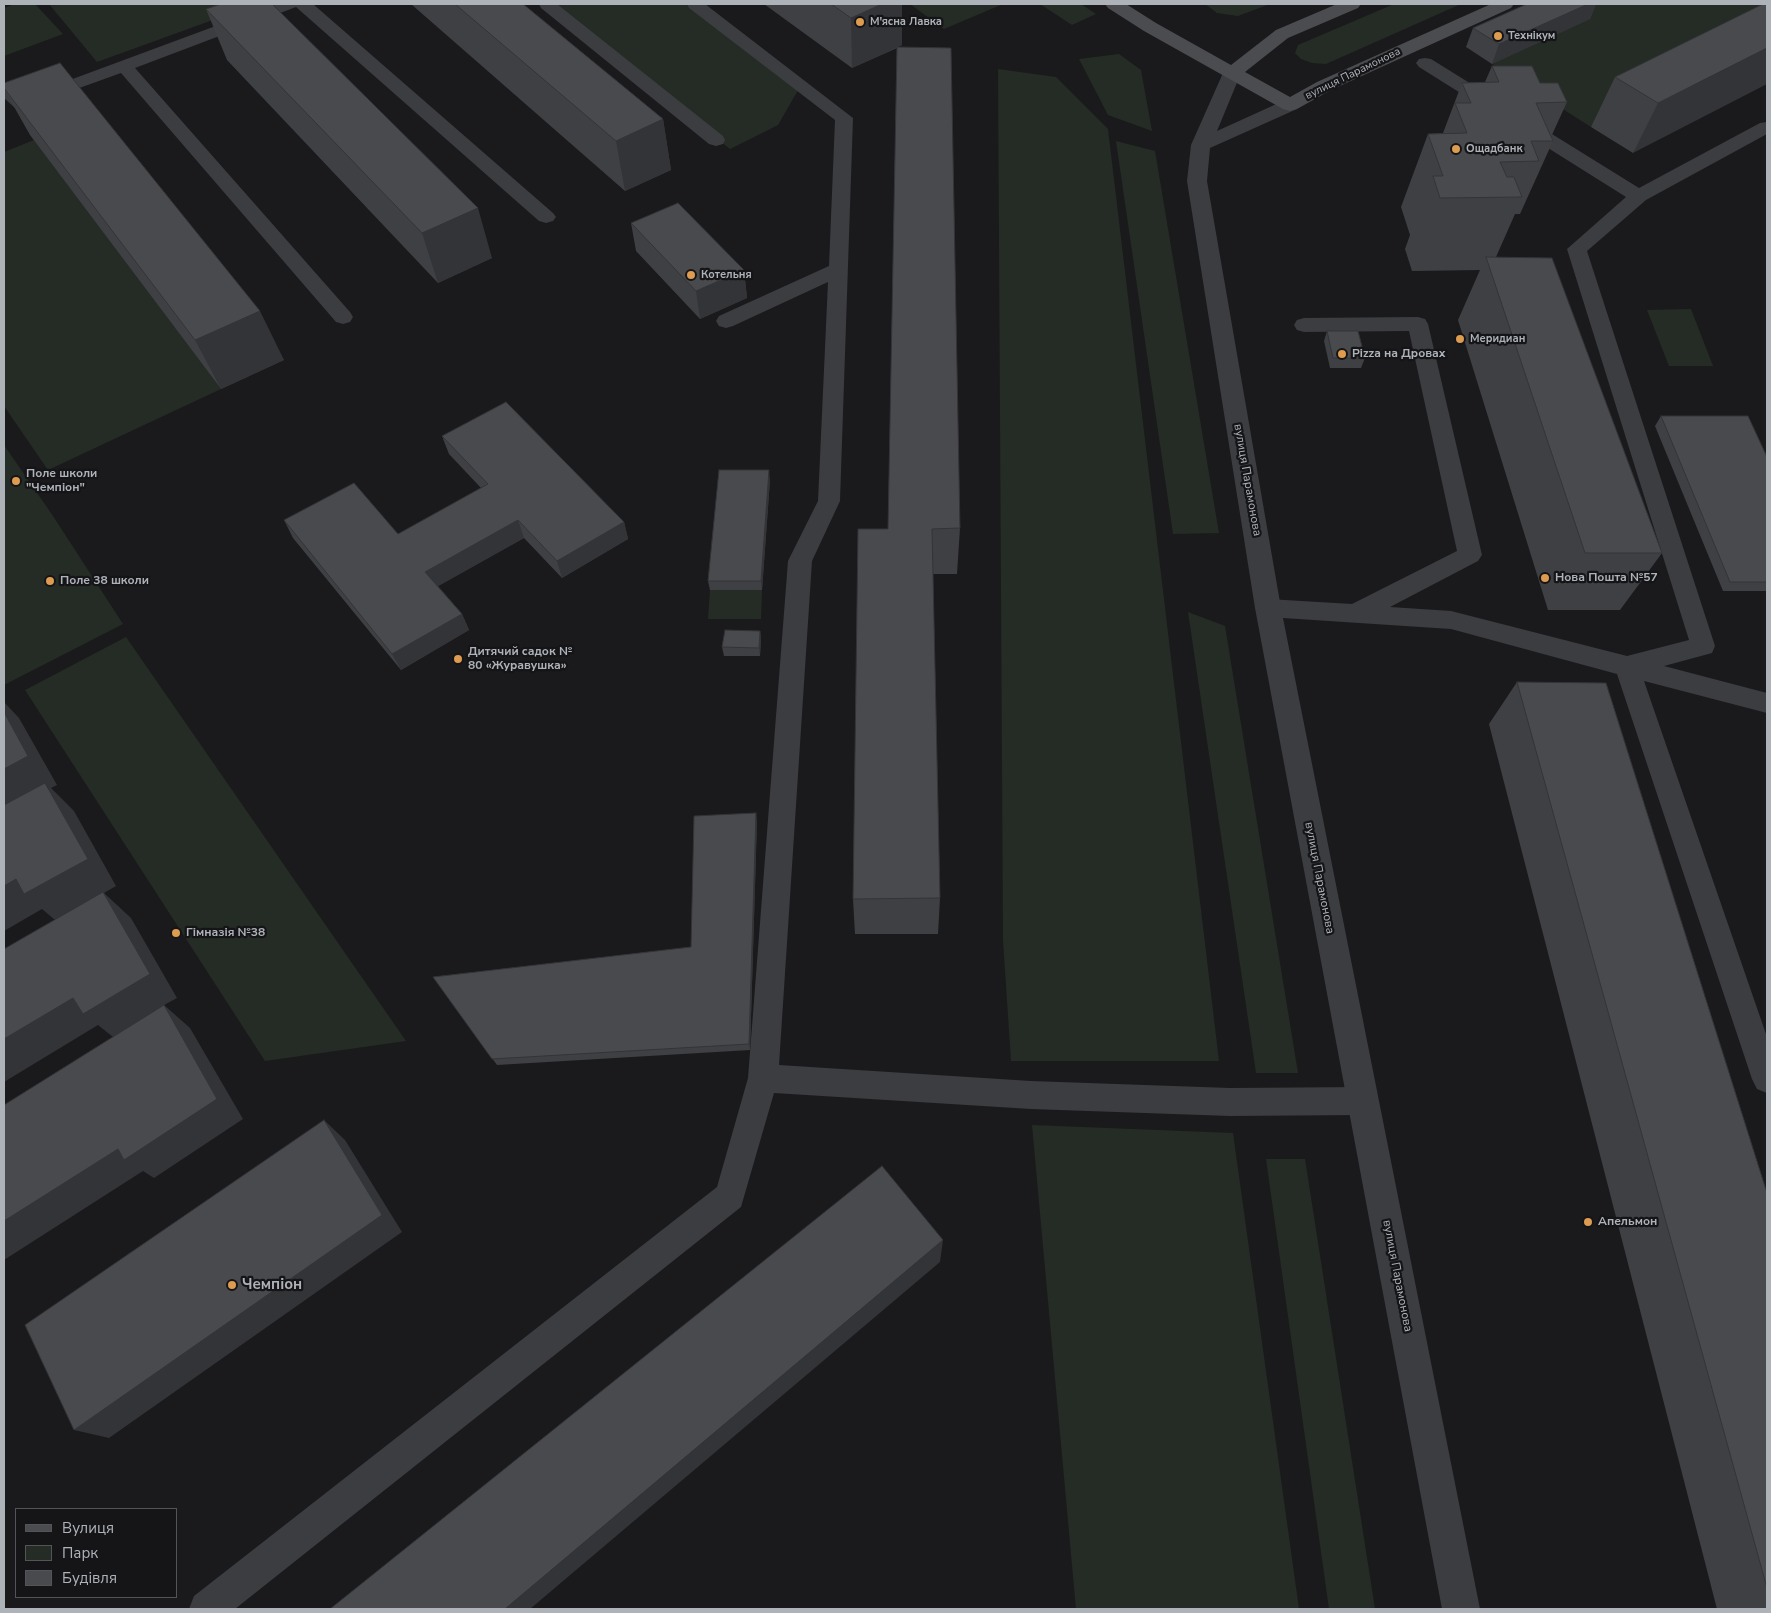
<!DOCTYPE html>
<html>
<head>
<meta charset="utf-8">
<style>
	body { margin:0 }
	#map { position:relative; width:1771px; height:1613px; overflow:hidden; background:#1a1a1c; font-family:"Nunito Sans",sans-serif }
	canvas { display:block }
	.frame { position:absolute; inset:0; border:5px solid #aeb3ba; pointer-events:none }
	.legend { position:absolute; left:15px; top:1508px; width:162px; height:90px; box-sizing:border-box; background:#151517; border:1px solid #525458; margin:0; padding:6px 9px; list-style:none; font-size:15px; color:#aeb3ba }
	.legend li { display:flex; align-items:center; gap:10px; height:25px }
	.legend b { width:25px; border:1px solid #525458 }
</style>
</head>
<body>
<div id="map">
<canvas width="1771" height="1613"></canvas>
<div class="frame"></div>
<ul class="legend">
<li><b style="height:6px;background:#4a4c50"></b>Вулиця</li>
<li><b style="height:14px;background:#242c25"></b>Парк</li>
<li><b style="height:14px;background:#494a4e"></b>Будівля</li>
</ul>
</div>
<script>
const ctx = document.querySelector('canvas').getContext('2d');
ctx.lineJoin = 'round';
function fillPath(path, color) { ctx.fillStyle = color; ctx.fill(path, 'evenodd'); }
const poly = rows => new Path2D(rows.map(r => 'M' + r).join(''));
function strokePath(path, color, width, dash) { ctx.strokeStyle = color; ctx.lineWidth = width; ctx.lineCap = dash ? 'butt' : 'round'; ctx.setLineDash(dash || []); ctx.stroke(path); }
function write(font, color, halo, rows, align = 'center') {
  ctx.font = font + ' "Nunito Sans",sans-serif'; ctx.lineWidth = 4.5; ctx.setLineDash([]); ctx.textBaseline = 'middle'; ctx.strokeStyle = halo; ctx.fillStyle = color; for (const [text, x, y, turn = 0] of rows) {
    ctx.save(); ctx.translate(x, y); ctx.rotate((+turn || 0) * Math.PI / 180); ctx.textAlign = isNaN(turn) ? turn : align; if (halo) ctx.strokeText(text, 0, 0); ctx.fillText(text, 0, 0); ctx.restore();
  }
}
fillPath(poly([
	[15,4,35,4,63,34,4,56,4,8],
	[49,4,257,4,97,62],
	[548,4,695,4,801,85,778,125,730,149],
	[910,4,1003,4,944,29],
	[1040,4,1081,4,1096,14,1072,25],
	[1205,4,1270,4,1238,16,1217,13],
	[1394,4,1461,4,1326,64,1312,63,1301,59,1295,53,1298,45],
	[1595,4,1767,4,1767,39,1591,127,1492,64,1589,19],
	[1119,54,1141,70,1152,131,1108,115,1079,59],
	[998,69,1056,77,1108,129,1219,1061,1011,1061,1003,940],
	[34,140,221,389,48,470,4,406,4,152],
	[1116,141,1155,151,1219,533,1173,534],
	[1691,309,1713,366,1669,366,1647,310],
	[4,445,53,516,123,624,4,685],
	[710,590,762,590,761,619,708,619],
	[1188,612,1225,626,1298,1073,1256,1073],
	[126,637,406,1041,265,1061,25,690],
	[1032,1125,1233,1133,1299,1609,1076,1609],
	[1266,1159,1305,1159,1375,1609,1329,1609]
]), '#242c25');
fillPath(poly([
	[275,4,313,4,553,213,556,217,553,221,546,223,539,221,296,7,135,68,350,312,353,317,350,322,343,324,336,322,121,73,21,109,15,108,4,98,4,83,10,84,24,97,275,4],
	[539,4,557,4,723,136,725,140,723,144,716,146,709,144,541,8,539,4],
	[687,4,705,4,853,118,840,501,812,561,779,1065,1031,1081,1230,1088,1363,1087,1373,1091,1378,1101,1373,1111,1363,1115,1230,1116,1031,1109,774,1093,741,1207,235,1609,189,1609,194,1596,717,1187,748,1078,788,561,818,501,828,282,733,326,726,328,719,326,716,321,719,316,829,266,835,120,689,8,687,4],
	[1425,58,1431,59,1639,188,1760,123,1767,122,1767,134,1646,200,1587,251,1715,646,1712,653,1664,666,1767,693,1767,713,1644,681,1767,1037,1767,1093,1757,1089,1752,1079,1617,674,1451,629,1268,617,1260,615,1256,608,1260,601,1268,599,1352,604,1457,551,1409,331,1304,332,1297,330,1294,325,1297,320,1304,318,1418,317,1425,319,1428,324,1482,555,1478,561,1390,607,1451,611,1627,656,1689,640,1567,249,1626,197,1419,67,1416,63,1419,59,1425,58]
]), '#3b3d40');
fillPath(poly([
	[1232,67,1239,69,1241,73,1217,131,1283,101,1290,99,1297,101,1299,105,1297,109,1210,148,1207,181,1281,608,1480,1609,1442,1609,1255,608,1187,181,1191,145,1223,73,1225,69,1232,67]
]), '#3b3d40');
fillPath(poly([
	[1105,4,1126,4,1156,23,1231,65,1276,30,1337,4,1361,4,1358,8,1288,38,1245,72,1290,97,1317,82,1491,4,1514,4,1511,8,1331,90,1297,109,1290,111,1283,109,1144,31,1108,8,1105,4]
]), '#4a4c50');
fillPath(poly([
	[411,4,523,4,663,119,671,170,625,191],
	[764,4,902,4,902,45,897,47,960,528,957,574,933,574,940,898,938,934,855,934,853,899,888,529,897,48,852,68],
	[1527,4,1596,4,1590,19,1492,64,1466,47,1473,28],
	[1763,4,1633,153,1591,127,1615,77],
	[206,9,492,258,438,283,227,60],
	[1492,66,1540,83,1567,102,1551,137,1553,141,1520,214,1515,214,1496,257,1662,553,1620,610,1548,610,1458,320,1480,270,1412,271,1405,249,1410,235,1401,207,1428,134,1443,133,1462,83,1485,82],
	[4,83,284,360,221,389,30,135,4,89],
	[631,223,744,270,747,298,700,319,636,251],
	[1327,331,1365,358,1361,368,1330,368,1324,341],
	[1661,416,1767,457,1767,591,1723,591,1655,426],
	[442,436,624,522,628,539,562,578,524,538,438,586,462,614,469,630,401,670,293,538,284,520,398,534,481,488,449,454],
	[770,480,762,590,710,590,708,581],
	[760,631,761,639,760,656,724,656,722,647],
	[1517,682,1767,1193,1767,1609,1717,1609,1489,724],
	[757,820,750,1050,497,1065,433,977,691,947]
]), '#3f4043');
fillPath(poly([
	[882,4,902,4,902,45,852,68,851,18],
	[1588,4,1596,4,1590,19,1492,64,1499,44],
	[1767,48,1767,84,1633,153,1658,103],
	[663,119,671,170,625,191,616,141],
	[478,208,492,258,438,283,422,233],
	[744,270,747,298,700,319,696,291],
	[260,311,284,360,221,389,195,340],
	[769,470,770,480,762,590,761,581],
	[518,520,524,538,433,589,425,572],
	[624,522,628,539,562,578,557,561],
	[462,614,469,630,401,670,392,654],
	[760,631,761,639,760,656,759,648],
	[4,702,19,718,57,785,51,788,74,811,116,886,104,893,131,918,177,998,164,1005,190,1028,243,1119,154,1178,143,1171,4,1260,4,1221,113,1037,98,1025,4,1082,4,1039,55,920,42,909,4,931],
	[756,813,757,820,750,1050,749,1044],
	[324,1120,345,1140,402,1232,109,1438,74,1430],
	[943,1240,940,1262,530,1609,505,1609]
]), '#333437');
const building = poly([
	[221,4,272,4,478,208,422,233,206,9,221,4],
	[455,4,523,4,663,119,616,141,455,4],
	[831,4,882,4,851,18,831,4],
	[1527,4,1588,4,1499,44,1473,28,1527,4],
	[1763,4,1767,4,1767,48,1658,103,1615,77,1763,4],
	[897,47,951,48,960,528,932,529,940,898,853,899,858,529,888,529,897,47],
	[60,63,260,311,195,340,4,88,4,83,60,63],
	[1492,66,1532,66,1540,83,1558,83,1567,102,1536,103,1553,141,1531,141,1539,161,1500,162,1507,177,1514,177,1522,197,1440,198,1433,176,1443,176,1428,134,1467,133,1455,103,1471,103,1462,83,1499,82,1492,66],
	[678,203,744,270,696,291,631,223,678,203],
	[1486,257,1552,258,1662,553,1585,553,1486,257],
	[1327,331,1358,331,1365,358,1333,358,1327,331],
	[506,402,624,522,557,561,518,520,425,572,462,614,392,654,284,520,354,483,398,534,488,484,442,436,506,402],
	[1661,416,1748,416,1767,457,1767,582,1730,582,1661,416],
	[719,470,769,470,761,581,708,581,719,470],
	[725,630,760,631,759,648,722,647,725,630],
	[1517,682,1606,683,1767,1193,1767,1588,1517,682],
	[4,712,28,756,4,769,4,712],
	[45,783,88,859,24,894,16,879,4,886,4,805,45,783],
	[756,813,749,1044,492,1059,433,977,691,947,694,816,756,813],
	[103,892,150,974,83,1014,73,998,4,1039,4,949,103,892],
	[164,1005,217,1099,124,1160,118,1149,4,1221,4,1105,164,1005],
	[324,1120,382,1215,74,1430,25,1325,324,1120],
	[882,1166,943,1240,505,1609,330,1609,882,1166]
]);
fillPath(building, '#494a4e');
strokePath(building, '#333437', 1);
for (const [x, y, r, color] of [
	[860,22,5,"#de9c50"],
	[1498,36,5,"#de9c50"],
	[1456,149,5,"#de9c50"],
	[691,275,5,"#de9c50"],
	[1460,339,5,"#de9c50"],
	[1342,354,5,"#de9c50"],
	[16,481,5,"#de9c50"],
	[1545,578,5,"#de9c50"],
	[50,581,5,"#de9c50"],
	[458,659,5,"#de9c50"],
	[176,933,5,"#de9c50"],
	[1588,1222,5,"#de9c50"],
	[232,1285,5,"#de9c50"]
]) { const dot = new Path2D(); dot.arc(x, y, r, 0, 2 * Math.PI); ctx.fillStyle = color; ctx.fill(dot); strokePath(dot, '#151517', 2); }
write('bold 11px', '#aeb3ba', '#151517', [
	["М'ясна Лавка",870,22],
	["Технікум",1508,36],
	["Ощадбанк",1466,149],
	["Котельня",701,275],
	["Меридиан",1470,339]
], 'left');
write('11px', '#aeb3ba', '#151517', [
	["вулиця Парамонова",1353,74,-26]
]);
write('bold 12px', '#aeb3ba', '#151517', [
	["Pizza на Дровах",1352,354],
	["Поле школи",26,474],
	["\"Чемпіон\"",26,488],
	["Нова Пошта №57",1555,578],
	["Поле 38 школи",60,581],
	["Дитячий садок №",468,652],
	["80 «Журавушка»",468,666],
	["Гімназія №38",186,933],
	["Апельмон",1598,1222]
], 'left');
write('12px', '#aeb3ba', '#151517', [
	["вулиця Парамонова",1247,480,80],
	["вулиця Парамонова",1319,878,79],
	["вулиця Парамонова",1397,1276,79]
]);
write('bold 15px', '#aeb3ba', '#151517', [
	["Чемпіон",242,1285]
], 'left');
</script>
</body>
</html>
